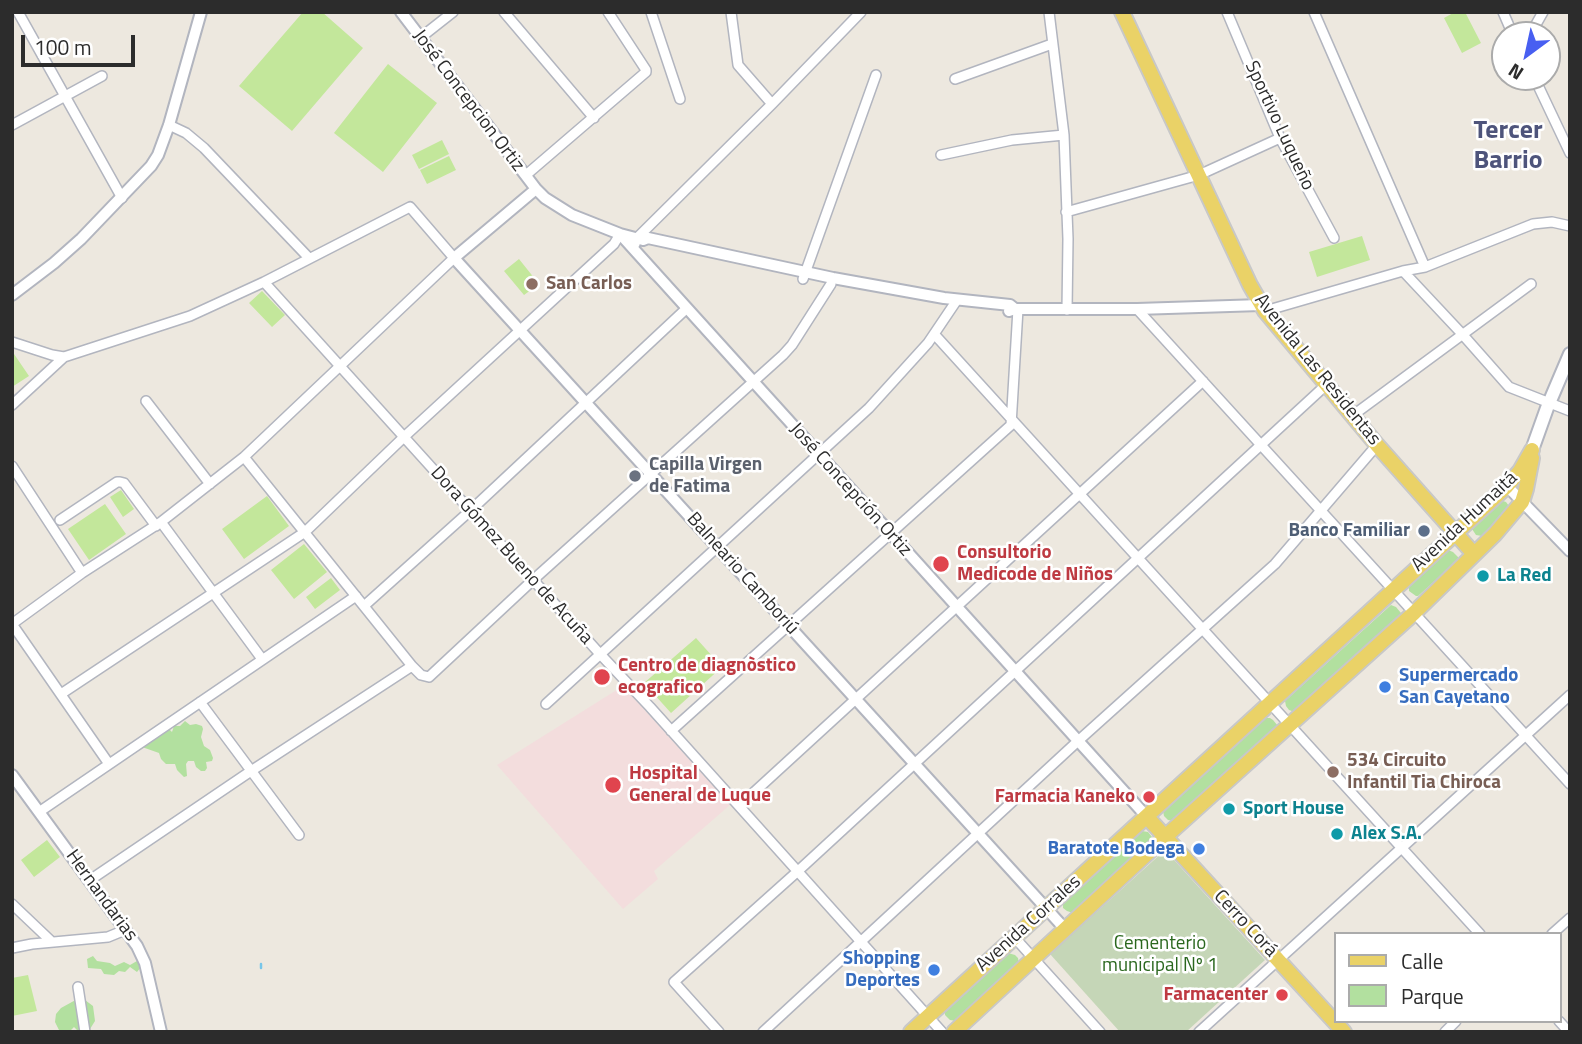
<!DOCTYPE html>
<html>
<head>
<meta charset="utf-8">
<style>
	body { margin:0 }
	#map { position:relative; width:1582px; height:1044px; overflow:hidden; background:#ede8df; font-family:"Titillium Web",sans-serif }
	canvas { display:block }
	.frame { position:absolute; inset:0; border:14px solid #2c2c2c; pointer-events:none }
	.legend { position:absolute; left:1334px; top:932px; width:228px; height:91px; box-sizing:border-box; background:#fff; border:2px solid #ababab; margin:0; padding:9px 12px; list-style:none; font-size:21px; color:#2c2c2c }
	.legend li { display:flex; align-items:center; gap:14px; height:35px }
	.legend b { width:35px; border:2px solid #ababab }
	.north { position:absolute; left:1491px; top:21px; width:70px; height:70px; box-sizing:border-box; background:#fff; border:2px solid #ababab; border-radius:50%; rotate:213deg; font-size:19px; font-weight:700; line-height:28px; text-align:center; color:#2c2c2c }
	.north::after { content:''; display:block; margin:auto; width:24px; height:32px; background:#485ff1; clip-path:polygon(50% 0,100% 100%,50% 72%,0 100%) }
	.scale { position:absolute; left:21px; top:35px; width:114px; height:32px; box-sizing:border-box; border:4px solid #2c2c2c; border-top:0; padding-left:9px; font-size:21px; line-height:24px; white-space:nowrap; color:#2c2c2c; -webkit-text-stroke:5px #fff; paint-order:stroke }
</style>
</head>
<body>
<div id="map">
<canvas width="1582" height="1044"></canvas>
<div class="frame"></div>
<ul class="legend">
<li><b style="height:9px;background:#ead267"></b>Calle</li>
<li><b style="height:19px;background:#b2e09f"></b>Parque</li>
</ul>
<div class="north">N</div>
<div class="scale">100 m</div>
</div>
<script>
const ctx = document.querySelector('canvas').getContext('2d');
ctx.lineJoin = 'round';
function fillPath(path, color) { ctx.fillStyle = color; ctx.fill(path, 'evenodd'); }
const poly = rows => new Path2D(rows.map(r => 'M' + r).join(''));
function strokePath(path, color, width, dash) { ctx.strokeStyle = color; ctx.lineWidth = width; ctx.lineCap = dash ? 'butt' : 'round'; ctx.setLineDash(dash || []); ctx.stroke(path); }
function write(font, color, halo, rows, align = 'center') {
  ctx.font = font + ' "Titillium Web",sans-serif'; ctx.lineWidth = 5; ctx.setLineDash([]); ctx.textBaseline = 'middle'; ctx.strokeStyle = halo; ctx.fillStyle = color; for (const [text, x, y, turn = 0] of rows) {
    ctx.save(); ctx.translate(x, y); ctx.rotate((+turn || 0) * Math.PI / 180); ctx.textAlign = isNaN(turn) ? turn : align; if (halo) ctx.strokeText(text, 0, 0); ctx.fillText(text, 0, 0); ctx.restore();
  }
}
fillPath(poly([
	[623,686,730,805,654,871,658,879,623,909,497,765]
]), '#f3dddd');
fillPath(poly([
	[1500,500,1506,502,1509,506,1509,509,1482,536,1476,535,1472,529,1473,527],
	[1448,550,1453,552,1458,557,1458,560,1418,596,1416,596,1409,591,1409,585],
	[1391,605,1396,607,1401,613,1401,615,1295,712,1289,710,1286,706,1285,701],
	[1266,718,1270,718,1273,720,1278,726,1277,729,1173,821,1168,820,1164,816,1163,811],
	[185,721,190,725,196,724,202,726,203,729,201,737,204,746,210,750,213,758,212,761,206,762,207,768,205,771,201,771,196,767,194,761,188,761,186,764,187,776,184,777,177,770,175,764,166,764,161,759,159,753,142,747,168,728,172,732,174,726,180,726],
	[1142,831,1148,832,1152,837,1152,841,1073,913,1067,911,1063,908,1063,903],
	[1008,953,1015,955,1018,958,1019,964,956,1021,950,1020,945,1015,945,1011],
	[93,956,97,961,110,963,115,966,124,962,130,965,137,961,141,967,137,972,130,967,125,972,119,971,114,975,104,974,101,969,88,968,87,959],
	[81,997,93,1006,95,1021,90,1029,84,1032,78,1031,74,1027,69,1032,60,1032,55,1022,56,1014,61,1008]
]), '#b2e09f');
fillPath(poly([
	[1165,850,1265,960,1186,1032,1120,1032,1050,954]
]), '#c5d6b7');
fillPath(poly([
	[303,12,322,12,363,48,292,131,239,86],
	[1455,12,1465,12,1481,43,1462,53,1444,18],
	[388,64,437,103,383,172,334,133],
	[442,140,449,154,419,169,412,155],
	[449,156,456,170,427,184,420,170],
	[1362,236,1370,260,1317,277,1309,252],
	[519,259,539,284,524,295,504,271],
	[262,291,285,315,272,327,249,303],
	[12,351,29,376,12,387],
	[121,490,134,509,123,517,110,497],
	[267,496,289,526,244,559,222,529],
	[105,504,126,534,89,560,68,529],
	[304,544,327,572,294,599,271,570],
	[331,578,340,590,315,609,306,597],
	[696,638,722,667,671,713,644,683],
	[47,840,60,857,34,877,21,860],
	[28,975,37,1011,12,1016,12,978]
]), '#c3e79b');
strokePath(poly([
	[261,968,261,964]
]), '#78c6e9', 2.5);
const minor = poly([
	[18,12,122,198],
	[504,12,594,118],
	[651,12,680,99],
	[731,12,738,65,772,104],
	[1049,12,1064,135,1068,239,1067,310],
	[1227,12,1280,138,1334,238],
	[1314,12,1425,267],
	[1503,12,1513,35],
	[1530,35,1543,12],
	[420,38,453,12],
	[1534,77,1570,153],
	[955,79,1052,44],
	[12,125,102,76],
	[169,125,186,133,204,148,309,258],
	[941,155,1012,140,1064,135],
	[526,175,646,72,646,70,608,12],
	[1066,212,1199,175,1280,138],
	[635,244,637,238,772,104,861,12],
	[1403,271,1463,335,1509,387,1570,411],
	[803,279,876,75],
	[264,282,600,654,650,707,942,1032],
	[1137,309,1570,784],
	[1265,311,1403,271,1425,267,1533,224,1552,222,1570,226],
	[935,335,1480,934],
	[12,342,52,355,64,357,190,316,264,282,410,207,454,258,244,457,161,522,82,573,12,624],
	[146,401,210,484],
	[12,405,64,357],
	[1352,416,1531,284],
	[244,457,412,666,421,675,429,677,533,580,783,355,792,345,831,284],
	[12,466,82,573],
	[60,520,117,482,120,482,124,483,156,526],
	[161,522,262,659],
	[364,606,471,510,686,309],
	[12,624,109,764],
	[61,694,305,532,405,436,614,244,620,234],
	[200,702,299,835],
	[546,704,869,408,928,343,957,300],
	[671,731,1011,425,1018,309],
	[739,806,1203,381],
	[39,812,356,596],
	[90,880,251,771,412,666],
	[12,904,52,942],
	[1552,934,1570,918],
	[1015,938,1100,1032],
	[12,948,32,944,108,937,125,930],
	[78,987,85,1032],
	[1559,1021,1569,1032],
	[719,1032,674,982,798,871,1326,385],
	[763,1032,1078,741,1275,564,1377,445],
	[1199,1032,1570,695],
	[1445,1032,1456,1021]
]);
const tertiary = poly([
	[401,12,536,189,545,198,572,215,620,234,643,240,648,238,833,278,944,298,1010,305,1015,309],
	[536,189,454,258,1065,929],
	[620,234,1147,817],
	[12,295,54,263,81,239,151,166,158,155,169,125,201,12],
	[1009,311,1015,309,1137,309,1261,305],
	[1507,486,1570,551],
	[12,775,137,946,145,963,161,1032]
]);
const secondary = poly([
	[1532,450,1547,408,1570,354]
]);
const primary = poly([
	[1122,12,1250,285,1265,311,1377,445,1474,554],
	[1147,817,1344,1032],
	[911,1032,1507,486,1520,471,1532,450],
	[954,1032,1165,837,1414,613,1495,534,1522,502,1526,489,1532,458]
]);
strokePath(minor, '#b2b5bf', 12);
strokePath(tertiary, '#b2b5bf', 14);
strokePath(secondary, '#b2b5bf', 16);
strokePath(primary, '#c8c8c8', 18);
strokePath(minor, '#fff', 9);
strokePath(tertiary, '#fff', 10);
strokePath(secondary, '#fff', 12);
strokePath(primary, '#ead267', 14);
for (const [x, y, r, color] of [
	[532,284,7,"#8d6e63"],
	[635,476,7,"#6b7280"],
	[1424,531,7,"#5c6f8a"],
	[941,564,9,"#e0444e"],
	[1483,576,7,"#0f9aa8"],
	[602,677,9,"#e0444e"],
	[1385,687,7,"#3f7fe0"],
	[1333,772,7,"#8d6e63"],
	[613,785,9,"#e0444e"],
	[1149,797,7,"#e0444e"],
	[1229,809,7,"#0f9aa8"],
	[1337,834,7,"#0f9aa8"],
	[1199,849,7,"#3f7fe0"],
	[934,970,7,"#3f7fe0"],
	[1282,995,7,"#e0444e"]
]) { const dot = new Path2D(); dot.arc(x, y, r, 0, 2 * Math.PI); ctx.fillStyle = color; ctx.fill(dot); strokePath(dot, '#fff', 2.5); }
write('19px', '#2c2c2c', '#fff', [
	["José Concepcion Ortiz",468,101,53],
	["Sportivo Luqueño",1279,126,65],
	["Avenida Las Residentas",1317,370,51],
	["José Concepción Ortiz",850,490,48],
	["Avenida Humaitá",1465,522,-43],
	["Dora Gómez Bueno de Acuña",511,556,48],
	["Balneario Camboriú",742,574,48],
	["Hernandarias",101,896,54],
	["Avenida Corrales",1029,924,-42],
	["Cerro Corá",1245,924,47]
]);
write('bold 19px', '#785e54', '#fff', [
	["San Carlos",546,284],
	["534 Circuito",1347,761],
	["Infantil Tia Chiroca",1347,783]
], 'left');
write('bold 19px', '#5b616d', '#fff', [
	["Capilla Virgen",649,465],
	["de Fatima",649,487]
], 'left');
write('bold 19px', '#4e5e75', '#fff', [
	["Banco Familiar",1410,531]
], 'right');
write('bold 19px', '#be3a42', '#fff', [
	["Consultorio",957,553],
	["Medicode de Niños",957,575],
	["Centro de diagnòstico",618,666],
	["ecografico",618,688],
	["Hospital",629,774],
	["General de Luque",629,796],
	["Farmacia Kaneko",1135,797,"right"],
	["Farmacenter",1268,995,"right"]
], 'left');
write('bold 19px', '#0d838f', '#fff', [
	["La Red",1497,576],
	["Sport House",1243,809],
	["Alex S.A.",1351,834]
], 'left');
write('bold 19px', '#366cbe', '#fff', [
	["Supermercado",1399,676,"left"],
	["San Cayetano",1399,698,"left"],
	["Baratote Bodega",1185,849],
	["Shopping",920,959],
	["Deportes",920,981]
], 'right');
write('19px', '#2a671e', '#fff', [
	["Cementerio",1160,944],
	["municipal Nº 1",1160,966]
]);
write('bold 26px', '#4e547b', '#fff', [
	["Tercer",1508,132],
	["Barrio",1508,162]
]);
</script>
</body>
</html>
